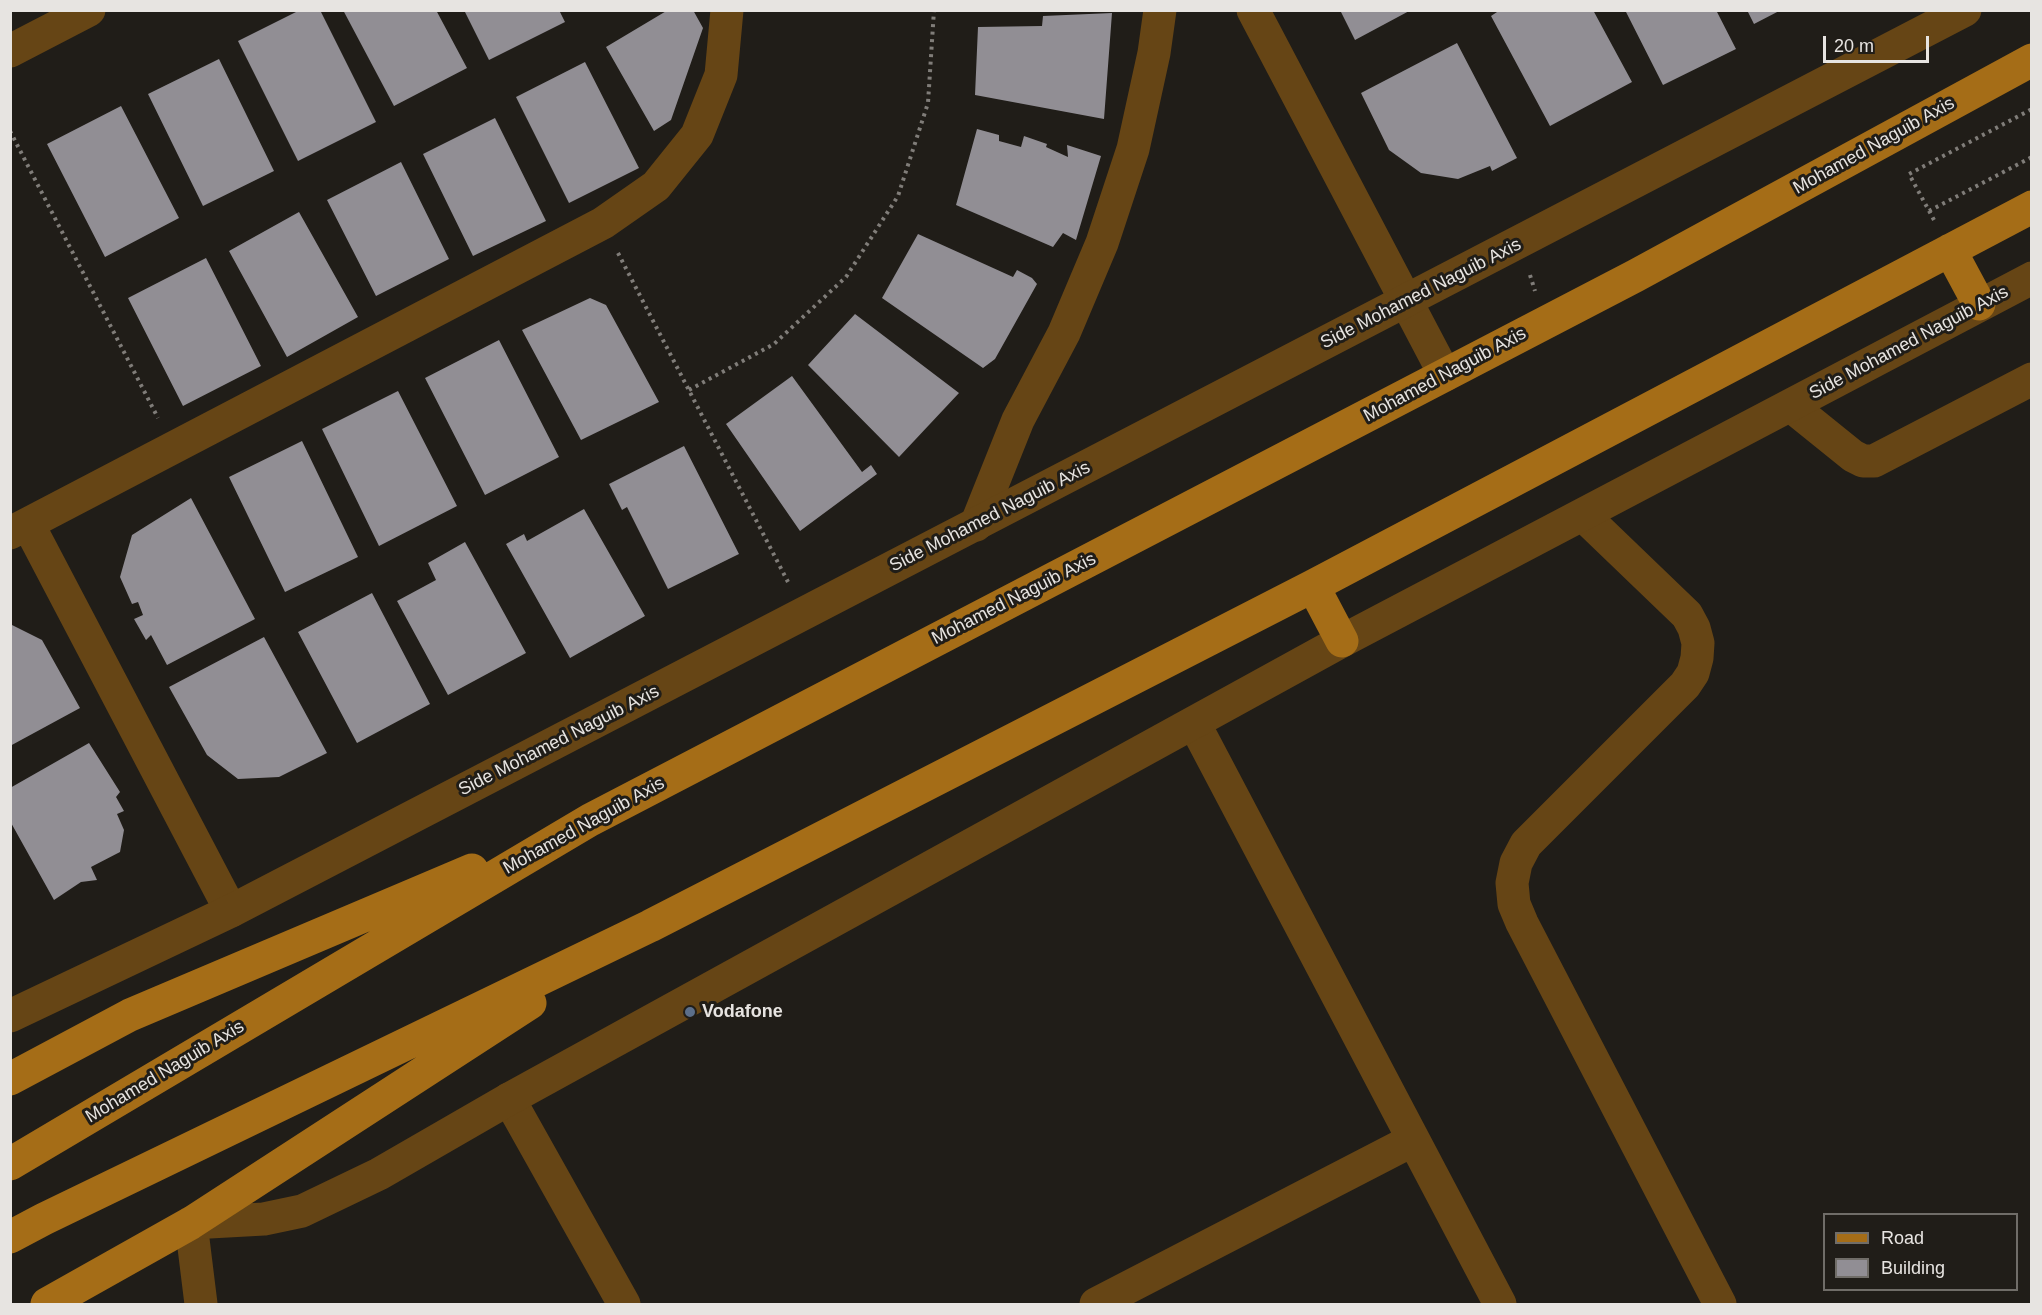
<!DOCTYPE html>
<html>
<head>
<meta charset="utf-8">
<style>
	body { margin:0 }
	#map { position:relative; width:2042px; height:1315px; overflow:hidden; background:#201d18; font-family:Helvetica,sans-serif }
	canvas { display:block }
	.frame { position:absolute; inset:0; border:12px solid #e7e4e1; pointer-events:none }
	.legend { position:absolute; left:1823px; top:1213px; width:195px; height:78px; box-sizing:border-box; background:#201d18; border:2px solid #706d68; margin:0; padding:8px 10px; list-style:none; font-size:18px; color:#e7e4e1 }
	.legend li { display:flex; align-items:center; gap:12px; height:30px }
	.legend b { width:30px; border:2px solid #706d68 }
	.scale { position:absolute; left:1823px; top:36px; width:106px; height:27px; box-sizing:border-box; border:3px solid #e7e4e1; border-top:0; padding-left:8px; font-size:18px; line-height:21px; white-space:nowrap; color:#e7e4e1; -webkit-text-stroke:4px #201d18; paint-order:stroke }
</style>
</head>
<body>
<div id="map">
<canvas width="2042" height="1315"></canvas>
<div class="frame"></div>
<ul class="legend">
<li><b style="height:8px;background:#a56d17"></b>Road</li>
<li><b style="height:16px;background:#918e94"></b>Building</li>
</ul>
<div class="scale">20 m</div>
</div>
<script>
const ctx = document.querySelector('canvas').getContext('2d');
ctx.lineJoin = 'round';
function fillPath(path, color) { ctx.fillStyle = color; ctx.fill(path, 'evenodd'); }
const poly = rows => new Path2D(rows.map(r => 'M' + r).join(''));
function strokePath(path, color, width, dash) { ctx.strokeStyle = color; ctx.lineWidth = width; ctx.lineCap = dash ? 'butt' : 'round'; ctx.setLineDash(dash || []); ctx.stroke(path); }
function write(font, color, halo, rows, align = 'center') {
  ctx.font = font + ' Helvetica,sans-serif'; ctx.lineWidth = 6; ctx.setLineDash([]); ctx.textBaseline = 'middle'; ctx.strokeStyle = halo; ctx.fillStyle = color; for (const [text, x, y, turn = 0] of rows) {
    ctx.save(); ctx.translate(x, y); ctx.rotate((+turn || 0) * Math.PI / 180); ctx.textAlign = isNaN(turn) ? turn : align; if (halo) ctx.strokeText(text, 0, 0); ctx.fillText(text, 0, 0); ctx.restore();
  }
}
fillPath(poly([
	[300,10,320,10,376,122,298,161,238,41],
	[343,10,436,10,467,68,394,106],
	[464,10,559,10,565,22,489,60],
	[668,10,693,10,703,28,671,120,654,131,606,47],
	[1340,10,1411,10,1355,40],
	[1500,10,1593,10,1632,82,1550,126,1491,16],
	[1625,10,1716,10,1736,49,1663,85],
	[1747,10,1781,10,1754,24],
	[1112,13,1104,119,975,95,978,27,1042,26,1043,16],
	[1457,43,1517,158,1492,171,1490,166,1458,179,1421,173,1389,150,1361,93],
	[219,59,274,171,203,206,148,94],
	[585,62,639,168,569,203,516,97],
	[121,106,179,218,105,257,47,144],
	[495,118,546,221,473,256,423,154],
	[977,129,999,135,999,141,1021,147,1024,136,1047,144,1046,147,1068,157,1067,145,1101,156,1076,240,1063,233,1053,247,956,205],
	[401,162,449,259,376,296,327,200],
	[299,212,358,317,287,357,229,251],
	[918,234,1013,277,1017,270,1032,278,1037,284,995,359,983,368,882,298],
	[206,258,261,366,183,406,128,298],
	[590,298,606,305,659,402,581,440,522,330],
	[855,314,959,393,899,457,808,365],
	[499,340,559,457,485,495,425,378],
	[792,376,862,472,871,465,877,474,800,531,726,424],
	[398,391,457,506,379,546,322,429],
	[302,441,358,557,285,592,229,477],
	[684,446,739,554,668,589,627,507,622,510,609,484],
	[191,498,255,619,167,665,151,635,146,640,134,619,143,615,138,602,132,604,120,577,132,535],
	[584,509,645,616,570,658,506,544,524,534,527,541],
	[465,542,526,653,448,695,397,601,436,580,428,563],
	[372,593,430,704,357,743,298,632],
	[10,624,42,640,80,708,10,746],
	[264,637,327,753,279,777,238,779,207,755,169,687],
	[89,743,120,792,116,797,124,811,117,814,124,830,120,852,91,867,97,880,81,882,54,900,10,821,10,788]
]), '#918e94');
strokePath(poly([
	[10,131,158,418],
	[1929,211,2032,157],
	[1934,220,1909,174,2032,109],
	[618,253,788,582],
	[1530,275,1535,291],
	[689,390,774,344,846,277,898,196,928,103,934,10]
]), '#807d79', 4, [3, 4.5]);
strokePath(poly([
	[1253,10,1445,375],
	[10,51,89,10],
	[1791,406,1853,456,1863,461,1874,461,2032,379],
	[1583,515,1687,615,1694,628,1698,643,1697,658,1693,673,1685,685,1526,844,1516,863,1512,883,1514,904,1522,923,1720,1304],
	[28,524,231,911],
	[976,525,1018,420,1064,333,1102,243,1133,149,1154,53,1160,10],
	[10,533,603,223,656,186,697,135,721,75,727,10],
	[1194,723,1500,1304],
	[509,1099,624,1304],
	[191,1223,201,1304],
	[1096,1304,1413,1140]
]), '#664515', 33);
strokePath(poly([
	[10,1016,231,911,1965,10],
	[191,1223,264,1219,302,1211,379,1174,509,1099,1342,641,2032,278]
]), '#664515', 33);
strokePath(poly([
	[1950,250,1979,304],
	[1313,586,1342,641],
	[10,1079,130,1015,472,870],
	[10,1164,590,820,1635,276,2032,60],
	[10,1237,44,1219,650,926,1313,586,2032,207],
	[47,1304,191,1223,530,1003]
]), '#a56d17', 33);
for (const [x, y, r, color] of [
	[690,1012,6,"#5c6f8a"]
]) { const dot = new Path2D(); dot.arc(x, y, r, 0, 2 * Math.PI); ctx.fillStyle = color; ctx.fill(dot); strokePath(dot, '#201d18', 2); }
write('18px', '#e7e4e1', '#201d18', [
	["Mohamed Naguib Axis",1874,146,-29],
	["Side Mohamed Naguib Axis",1421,294,-27],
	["Side Mohamed Naguib Axis",1909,343,-28],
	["Mohamed Naguib Axis",1445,375,-28],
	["Side Mohamed Naguib Axis",990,517,-27],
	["Mohamed Naguib Axis",1014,599,-27],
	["Side Mohamed Naguib Axis",559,741,-27],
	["Mohamed Naguib Axis",584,826,-29],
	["Mohamed Naguib Axis",165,1072,-31]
]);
write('bold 18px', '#e7e4e1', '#201d18', [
	["Vodafone",702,1012]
], 'left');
</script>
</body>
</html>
